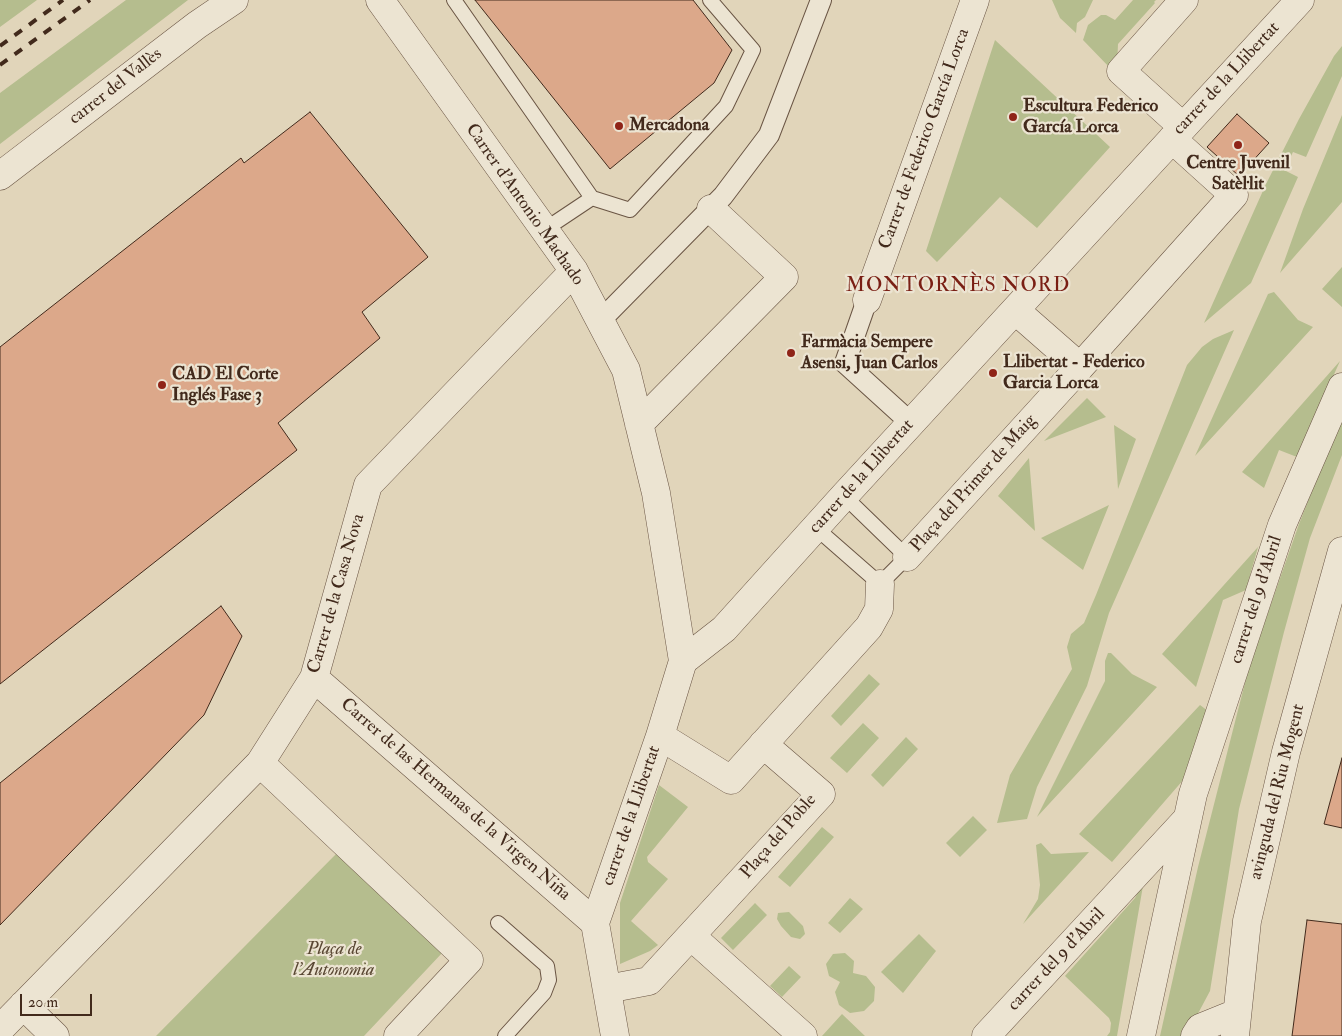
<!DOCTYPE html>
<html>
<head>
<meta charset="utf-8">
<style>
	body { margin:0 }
	#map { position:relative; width:1342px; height:1036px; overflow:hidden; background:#e1d5ba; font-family:"IM FELL Double Pica",serif }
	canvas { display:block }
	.scale { position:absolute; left:20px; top:994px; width:72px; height:22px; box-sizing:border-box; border:2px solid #422a1c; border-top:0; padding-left:6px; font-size:15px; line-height:18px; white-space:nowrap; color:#422a1c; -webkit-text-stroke:4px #ece4d2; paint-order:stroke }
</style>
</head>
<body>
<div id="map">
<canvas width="1342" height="1036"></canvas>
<div class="scale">20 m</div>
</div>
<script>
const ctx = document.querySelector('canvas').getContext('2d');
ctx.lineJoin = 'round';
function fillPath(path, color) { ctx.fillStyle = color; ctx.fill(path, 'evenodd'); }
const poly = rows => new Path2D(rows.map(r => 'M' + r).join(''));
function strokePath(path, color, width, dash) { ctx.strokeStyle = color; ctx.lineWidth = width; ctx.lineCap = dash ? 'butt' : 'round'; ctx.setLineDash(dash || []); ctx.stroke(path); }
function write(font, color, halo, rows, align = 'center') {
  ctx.font = font + ' "IM FELL Double Pica",serif'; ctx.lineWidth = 4.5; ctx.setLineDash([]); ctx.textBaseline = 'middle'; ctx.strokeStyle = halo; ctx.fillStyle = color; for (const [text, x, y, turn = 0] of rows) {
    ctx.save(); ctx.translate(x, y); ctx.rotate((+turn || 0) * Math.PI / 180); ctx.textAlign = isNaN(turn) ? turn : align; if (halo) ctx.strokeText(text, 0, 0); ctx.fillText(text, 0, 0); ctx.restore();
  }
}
fillPath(poly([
	[0,0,37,0,0,27],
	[126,0,188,0,0,144,0,93],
	[1052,0,1093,0,1085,17,1077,23,1076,33,1060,18],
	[1133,0,1156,0,1154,2,1155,3,1118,44,1117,67,1111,69,1083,40,1088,25,1101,15,1106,15,1115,20],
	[995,40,1110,147,1037,228,1000,197,937,262,926,251],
	[1342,46,1342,76,1306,157,1293,152,1284,170,1298,177,1251,283,1204,323,1266,184,1299,119,1334,56],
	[1342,115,1342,202,1280,273,1303,209],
	[1342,267,1342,307,1322,289],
	[1274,292,1298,320,1313,327,1195,456,1268,294],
	[1234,330,1109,613,1087,686,1037,787,1027,819,997,823,1010,775,1072,669,1067,647,1071,634,1084,623,1096,595,1187,365,1202,347,1213,339],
	[1340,361,1297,457,1279,450,1264,488,1242,472],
	[1087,398,1106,417,1044,441],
	[1342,415,1342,455,1310,538,1284,632,1239,809,1210,991,1186,1036,1160,1036,1198,867,1249,667,1299,524],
	[1114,425,1136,439,1118,489],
	[1029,458,1035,531,998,496],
	[1109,505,1083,570,1041,538],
	[1258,547,1246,590,1223,600,1196,687,1162,654],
	[1108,653,1111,653,1132,674,1157,687,1037,817,1105,681,1105,661],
	[869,674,880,684,841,726,831,716],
	[1200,705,1208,711,1191,771,1112,862,1079,834],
	[863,723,879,738,847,773,830,758],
	[906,737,918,749,883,787,871,775],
	[659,785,688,807,647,857,648,862,668,879,631,921,658,945,650,951,620,964,620,903],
	[973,816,987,830,960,857,946,843],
	[822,827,834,837,790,887,778,877],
	[1041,843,1051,854,1089,852,1023,924,1038,899,1040,885,1036,845],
	[337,853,443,952,364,1036,156,1036],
	[1144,880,1117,1036,1107,1036,1110,1032,1111,1023,1109,1018,1065,976,1135,898],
	[850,898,863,909,840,933,828,923],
	[755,903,767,915,733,950,721,938],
	[789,912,803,926,805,934,800,939,791,937,781,926,777,919,778,913],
	[919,934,936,951,903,993,881,972],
	[845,953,854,961,853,973,866,976,875,987,874,1001,864,1011,850,1013,839,1005,835,992,840,982,829,976,826,964,833,954],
	[789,966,801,977,782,997,770,986],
	[842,1014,865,1036,822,1036]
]), '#b5bd8e');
const building = poly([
	[475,0,693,0,732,50,714,83,610,169,475,0],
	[310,112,428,257,362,312,380,338,278,423,297,450,0,684,0,347,241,158,244,163,310,112],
	[1237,114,1269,143,1239,176,1207,147,1237,114],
	[221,606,242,636,204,715,0,925,0,783,221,606],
	[1342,758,1342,828,1324,824,1342,758],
	[1307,920,1342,924,1342,1036,1292,1036,1307,920]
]);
fillPath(building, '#dca88a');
strokePath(building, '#422a1c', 1);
const service = poly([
	[454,0,592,198,630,210,726,106,753,50,710,0],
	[544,230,592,198],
	[816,528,880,584,907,557,844,496],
	[498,923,547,966,549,980,544,993,505,1036]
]);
const pedestrian = poly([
	[867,300,845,363,911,423],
	[600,321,723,196,769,135,821,0]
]);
const minor = poly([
	[380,0,574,271,626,370,656,493,683,661],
	[1183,127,1121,71,1184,0],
	[0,176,197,25,234,0],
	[867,300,975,0],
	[1080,367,1234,195,1172,139],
	[639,424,784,277,711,209],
	[907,557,1080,367,1015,310],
	[314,678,595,923],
	[660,736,731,780,869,627,879,609,880,584],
	[260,763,469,960,398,1036],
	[691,936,803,1036],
	[607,989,649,981,821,794,763,744],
	[23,1005,55,1036],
	[0,1029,260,763,314,678,368,485,574,271],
	[615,1036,595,923,660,736,683,661,724,629,844,496,1300,0],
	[986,1036,1187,819],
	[1141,1036,1193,794,1282,525,1342,387],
	[1195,1036,1200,1028,1237,1013],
	[1235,1036,1247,921,1286,752,1342,551]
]);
strokePath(service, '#6a5544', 16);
strokePath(pedestrian, '#6a5544', 22);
strokePath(minor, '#6a5544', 29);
strokePath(service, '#ece4d2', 14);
strokePath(pedestrian, '#ece4d2', 20);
strokePath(minor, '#ece4d2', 28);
strokePath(poly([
	[0,46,63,0],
	[0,65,90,0]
]), '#422a1c', 4, [9, 9]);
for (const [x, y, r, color] of [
	[1013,117,5,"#8f2418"],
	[619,126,5,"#8f2418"],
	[1238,145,5,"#8f2418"],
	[791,353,5,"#8f2418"],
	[993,373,5,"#8f2418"],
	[162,385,5,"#8f2418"]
]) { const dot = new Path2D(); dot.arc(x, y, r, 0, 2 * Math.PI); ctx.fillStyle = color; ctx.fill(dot); strokePath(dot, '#ece4d2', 2); }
write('18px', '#422a1c', '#ece4d2', [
	["carrer de la Llibertat",1227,79,-47],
	["carrer del Vallès",116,87,-38],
	["Carrer de Federico García Lorca",925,139,-70],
	["Carrer d'Antonio Machado",524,205,55],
	["carrer de la Llibertat",862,477,-48],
	["Plaça del Primer de Maig",974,484,-48],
	["Carrer de la Casa Nova",337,594,-74],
	["carrer del 9 d'Abril",1257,600,-72],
	["avinguda del Riu Mogent",1278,792,-76],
	["Carrer de las Hermanas de la Virgen Niña",455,800,41],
	["carrer de la Llibertat",632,816,-71],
	["Plaça del Poble",779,837,-49],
	["carrer del 9 d'Abril",1057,960,-47]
]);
write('bold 18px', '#422a1c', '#ece4d2', [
	["Escultura Federico",1023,107],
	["García Lorca",1023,128],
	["Mercadona",629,126],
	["Centre Juvenil",1238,164,"center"],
	["Satèl·lit",1238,185,"center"],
	["Farmàcia Sempere",801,343],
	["Asensi, Juan Carlos",801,364],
	["Llibertat - Federico",1003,363],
	["Garcia Lorca",1003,384],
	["CAD El Corte",172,375],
	["Inglés Fase 3",172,396]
], 'left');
write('italic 18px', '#594733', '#ece4d2', [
	["Plaça de",334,950],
	["l'Autonomia",334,971]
]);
ctx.letterSpacing = '1px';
write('20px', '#7a1f14', '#ece4d2', [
	["MONTORNÈS NORD",958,287]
]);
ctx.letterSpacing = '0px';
</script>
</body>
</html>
